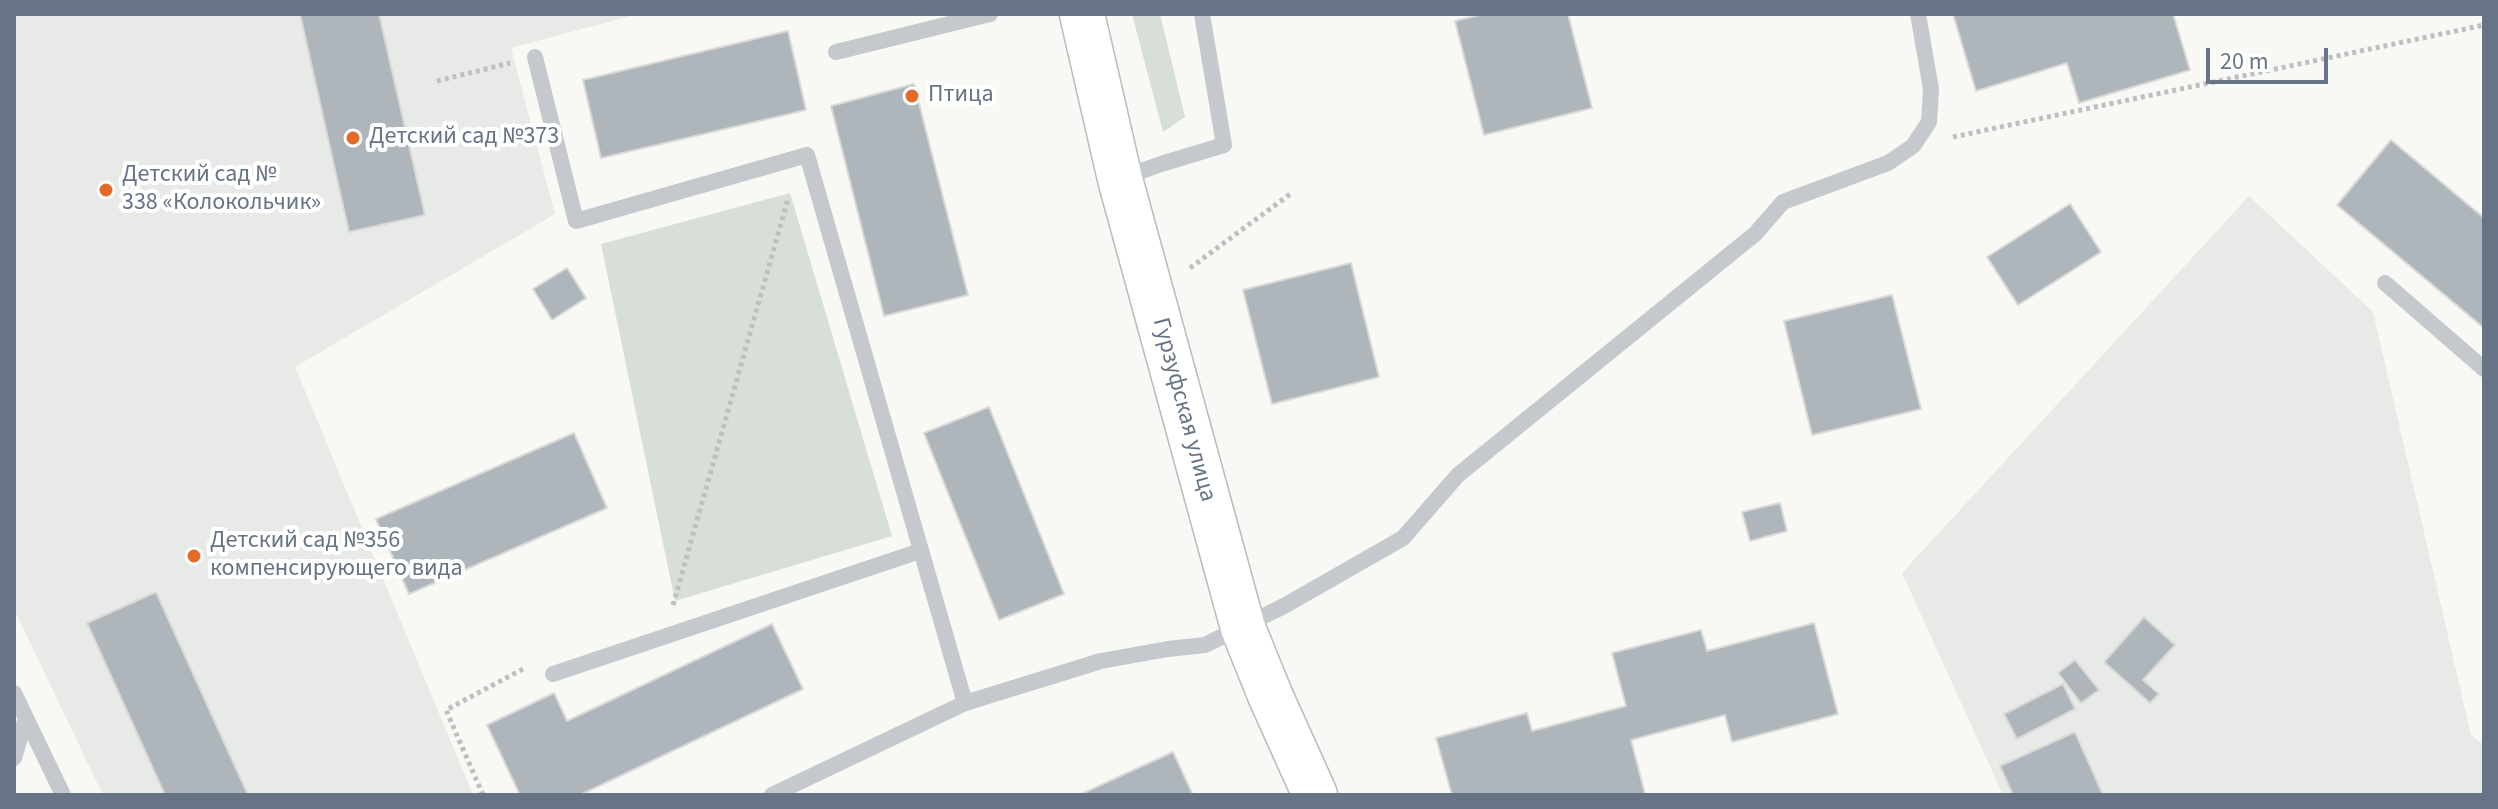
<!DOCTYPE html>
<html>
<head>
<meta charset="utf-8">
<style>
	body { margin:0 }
	#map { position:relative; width:2498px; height:809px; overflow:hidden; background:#f8f8f5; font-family:"Source Sans 3",sans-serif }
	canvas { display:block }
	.frame { position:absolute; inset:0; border:16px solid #667486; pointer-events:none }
	.scale { position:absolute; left:2206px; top:48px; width:122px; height:36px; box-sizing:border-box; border:4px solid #667486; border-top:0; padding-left:10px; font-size:24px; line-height:28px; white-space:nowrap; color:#667486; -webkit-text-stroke:6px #fff; paint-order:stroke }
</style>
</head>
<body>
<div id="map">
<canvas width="2498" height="809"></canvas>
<div class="frame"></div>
<div class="scale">20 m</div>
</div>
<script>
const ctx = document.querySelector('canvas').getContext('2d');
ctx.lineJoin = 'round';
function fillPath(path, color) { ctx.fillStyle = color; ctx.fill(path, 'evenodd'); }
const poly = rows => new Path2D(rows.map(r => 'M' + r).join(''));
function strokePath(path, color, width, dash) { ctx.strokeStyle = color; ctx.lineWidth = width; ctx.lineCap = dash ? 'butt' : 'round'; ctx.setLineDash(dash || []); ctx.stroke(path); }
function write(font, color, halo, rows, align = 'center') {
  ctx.font = font + ' "Source Sans 3",sans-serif'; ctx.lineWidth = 8; ctx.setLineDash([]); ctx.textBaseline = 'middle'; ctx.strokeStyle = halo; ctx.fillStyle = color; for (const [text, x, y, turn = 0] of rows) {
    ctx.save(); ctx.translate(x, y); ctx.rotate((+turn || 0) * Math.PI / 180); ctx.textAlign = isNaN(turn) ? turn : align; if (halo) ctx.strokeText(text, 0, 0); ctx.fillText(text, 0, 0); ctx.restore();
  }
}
fillPath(poly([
	[14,14,638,14,511,48,555,214,295,367,473,795,103,795,14,609],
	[2249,196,2373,312,2471,735,2484,745,2484,795,2003,795,1902,573]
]), '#e8eae8');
fillPath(poly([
	[1132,14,1160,14,1185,117,1163,132],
	[790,193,892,536,675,601,601,244]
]), '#d8dfd6');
const building = poly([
	[300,14,379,14,425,215,349,232,300,14],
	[1484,14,1568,14,1592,108,1484,135,1455,21,1484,14],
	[1953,14,2173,14,2190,70,2079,103,2067,63,1976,91,1953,14],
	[788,31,806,110,601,158,583,80,788,31],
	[914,84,968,295,884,316,831,106,914,84],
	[2391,140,2484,218,2484,328,2337,205,2391,140],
	[2070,204,2101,252,2018,305,1987,257,2070,204],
	[1351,263,1379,377,1272,404,1243,290,1351,263],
	[567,268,586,298,552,320,533,289,567,268],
	[1892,295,1921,409,1812,435,1784,321,1892,295],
	[989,407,1064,594,999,620,924,433,989,407],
	[574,433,607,508,409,594,376,519,574,433],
	[1780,503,1787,531,1750,541,1742,512,1780,503],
	[156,592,248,795,165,795,87,623,156,592],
	[2144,617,2175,645,2143,680,2159,694,2150,703,2104,662,2144,617],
	[1814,623,1838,714,1732,742,1725,715,1631,740,1645,794,1643,795,1452,795,1436,738,1527,713,1532,731,1626,706,1612,653,1701,630,1707,651,1814,623],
	[772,624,803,689,580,795,520,795,487,725,554,693,567,721,772,624],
	[2075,660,2099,690,2081,703,2058,673,2075,660],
	[2063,684,2075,709,2017,739,2004,714,2063,684],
	[2075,732,2103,795,2013,795,2000,766,2075,732],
	[1173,752,1193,795,1079,795,1173,752]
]);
fillPath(building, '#aeb5bb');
strokePath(building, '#d9d9d7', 2);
const primary = poly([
	[1082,14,1120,179,1243,628,1270,695,1315,795]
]);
strokePath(primary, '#b8bbc0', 47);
strokePath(poly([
	[437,81,510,63],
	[1953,137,2484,25],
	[1190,268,1293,192],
	[673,605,788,199],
	[483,795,446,710,525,668]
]), '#bdbfc2', 5, [4, 4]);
strokePath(poly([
	[836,52,990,14],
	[535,57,576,221,807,155,965,703],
	[1122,178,1161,164,1224,145,1202,14],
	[2385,283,2484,369],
	[553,674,920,551],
	[14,693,63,795],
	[14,758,26,718],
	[772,795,965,703,1101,661,1168,649,1205,645,1284,606,1403,538,1458,475,1755,234,1783,202,1888,163,1913,146,1929,122,1931,89,1918,14]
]), '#c5c8cc', 16);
strokePath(primary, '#fff', 44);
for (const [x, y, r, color] of [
	[912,96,8,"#e66a27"],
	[353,138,8,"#e66a27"],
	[106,190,8,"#e66a27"],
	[194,556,8,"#e66a27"]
]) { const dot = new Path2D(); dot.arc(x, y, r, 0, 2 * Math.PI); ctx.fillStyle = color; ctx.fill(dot); strokePath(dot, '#fff', 3); }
write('24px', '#667486', '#fff', [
	["Птица",928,96],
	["Детский сад №373",369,138],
	["Детский сад №",122,176],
	["338 «Колокольчик»",122,204],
	["Детский сад №356",210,542],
	["компенсирующего вида",210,570]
], 'left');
write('24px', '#667486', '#fff', [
	["Гурзуфская улица",1183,410,75]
]);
</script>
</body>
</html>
